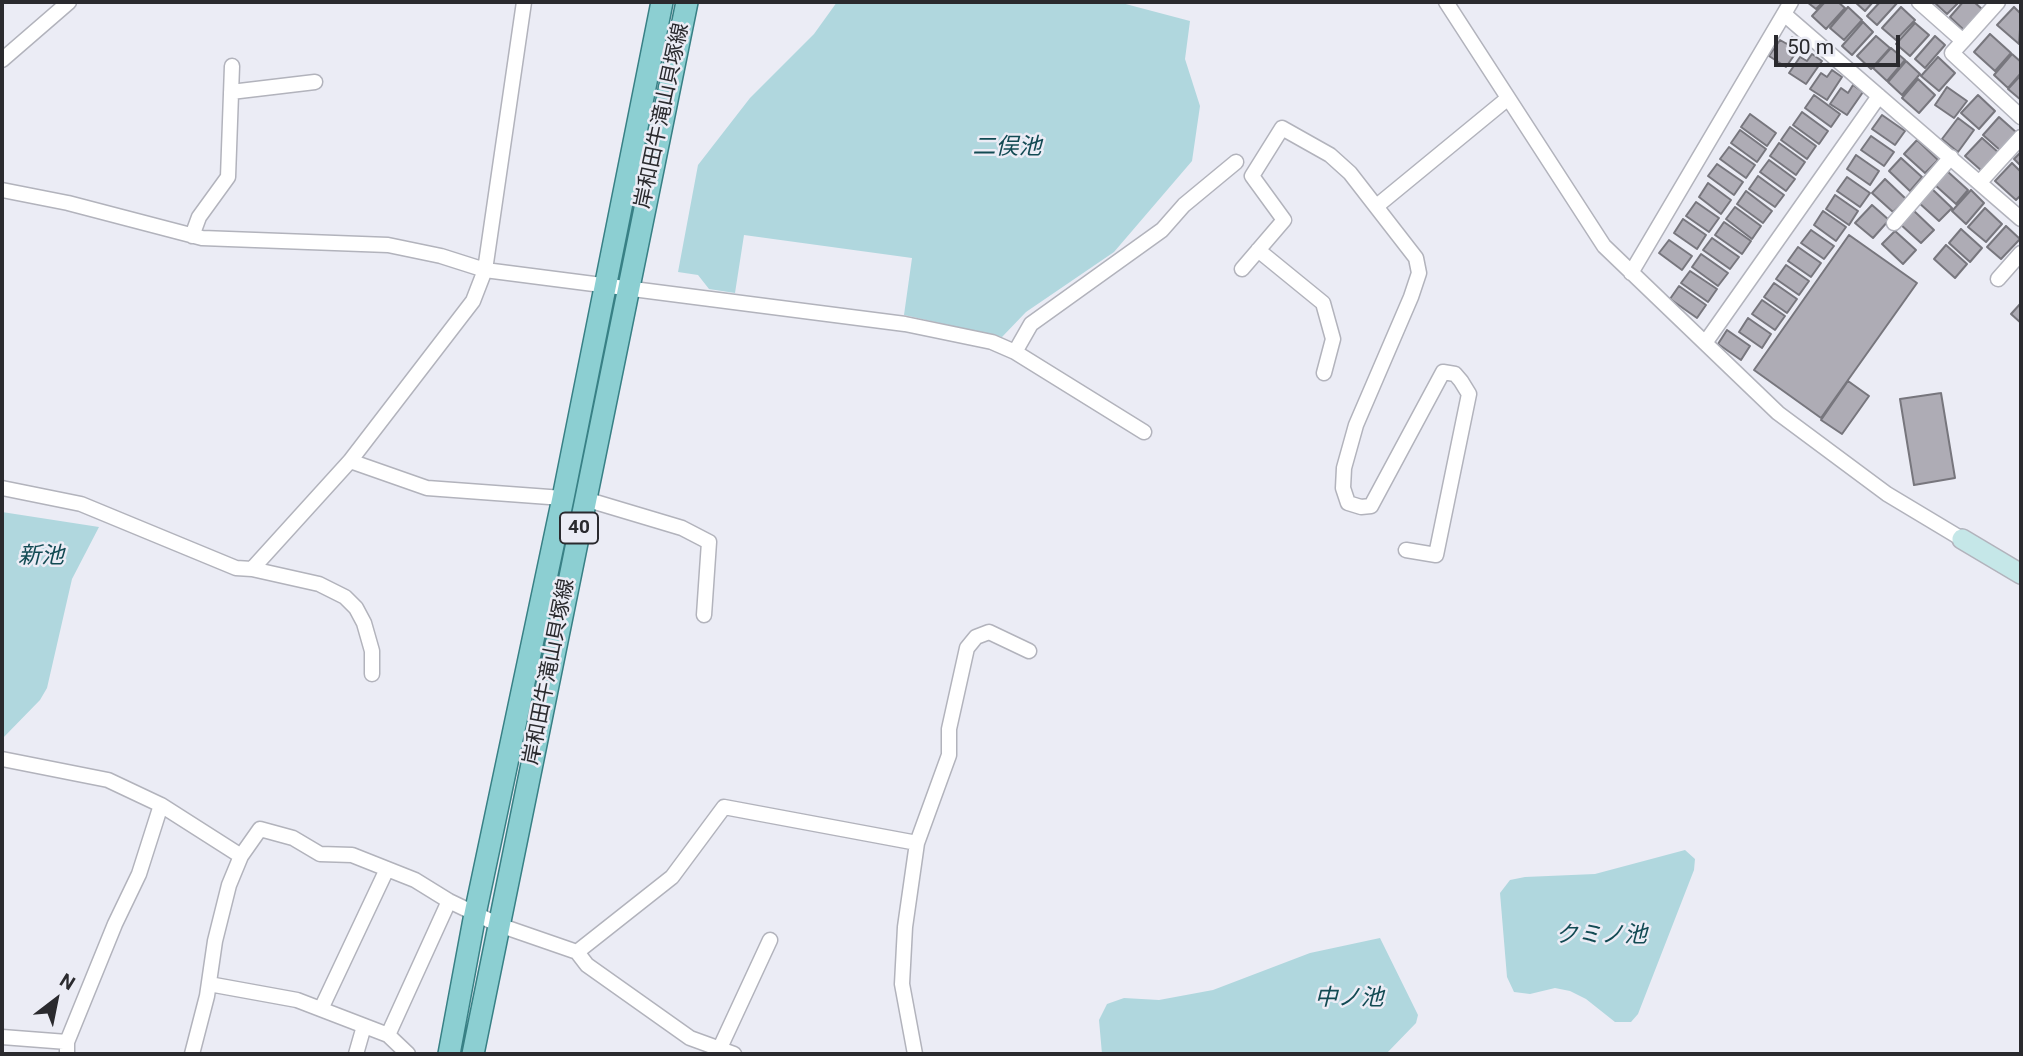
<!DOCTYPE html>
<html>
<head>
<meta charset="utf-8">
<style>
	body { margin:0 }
	#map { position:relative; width:2023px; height:1056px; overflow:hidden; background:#ebecf5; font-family:Roboto,sans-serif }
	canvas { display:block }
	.frame { position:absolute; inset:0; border:4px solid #2a2a2e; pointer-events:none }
	.north { position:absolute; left:21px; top:965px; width:70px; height:70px; -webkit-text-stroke:5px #ebecf5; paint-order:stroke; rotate:32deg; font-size:19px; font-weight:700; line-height:28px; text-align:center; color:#2a2a2e }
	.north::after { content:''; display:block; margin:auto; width:24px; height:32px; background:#2a2a2e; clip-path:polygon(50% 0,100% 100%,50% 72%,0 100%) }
	.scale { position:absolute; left:1774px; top:35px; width:126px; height:32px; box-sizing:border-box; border:4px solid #2a2a2e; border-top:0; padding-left:9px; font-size:21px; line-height:24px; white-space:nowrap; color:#2a2a2e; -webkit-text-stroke:5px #ebecf5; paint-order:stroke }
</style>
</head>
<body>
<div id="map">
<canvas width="2023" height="1056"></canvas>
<div class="frame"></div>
<div class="north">N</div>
<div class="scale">50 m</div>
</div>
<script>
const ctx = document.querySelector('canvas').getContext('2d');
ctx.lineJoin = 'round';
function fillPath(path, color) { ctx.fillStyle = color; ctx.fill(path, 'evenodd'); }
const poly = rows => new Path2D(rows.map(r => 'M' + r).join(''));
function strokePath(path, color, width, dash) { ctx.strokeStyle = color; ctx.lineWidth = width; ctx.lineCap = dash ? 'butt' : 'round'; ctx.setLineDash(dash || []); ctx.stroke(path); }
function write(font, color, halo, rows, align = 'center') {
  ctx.font = font + ' Roboto,"Noto Sans JP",sans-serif'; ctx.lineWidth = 5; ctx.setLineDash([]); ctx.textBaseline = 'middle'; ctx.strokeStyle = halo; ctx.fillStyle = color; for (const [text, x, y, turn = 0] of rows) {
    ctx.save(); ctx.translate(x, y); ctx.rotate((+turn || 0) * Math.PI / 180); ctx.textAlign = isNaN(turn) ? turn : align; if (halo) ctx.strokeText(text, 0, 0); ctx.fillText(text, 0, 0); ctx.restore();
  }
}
fillPath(poly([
	[837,2,1118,2,1190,21,1185,59,1200,106,1192,161,1114,252,1026,312,1002,337,904,315,912,258,744,235,735,293,709,289,698,275,678,272,698,165,750,98,814,34],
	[2,512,99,527,72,579,47,688,40,700,2,739],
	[1685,850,1695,859,1694,870,1638,1014,1631,1022,1615,1022,1586,999,1570,991,1555,988,1530,994,1514,992,1507,977,1500,893,1510,880,1525,877,1595,874],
	[1380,938,1418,1015,1416,1023,1386,1054,1102,1054,1099,1020,1107,1004,1124,998,1159,1000,1213,990,1310,953]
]), '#b0d7de');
const building = poly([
	[1807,2,1823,2,1816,9,1807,2],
	[1825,2,1838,2,1845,8,1826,29,1812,16,1825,2],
	[1855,2,1873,2,1865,11,1855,2],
	[1880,2,1898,2,1877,25,1867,16,1880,2],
	[1934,2,1959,2,1947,14,1934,2],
	[1963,2,1974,2,1982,9,1964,30,1950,17,1963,2],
	[1848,7,1862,20,1844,40,1830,28,1848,7],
	[1901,7,1915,20,1896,40,1882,28,1901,7],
	[2014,7,2021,14,2019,44,1997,25,2014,7],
	[1863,22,1873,32,1852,55,1842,46,1863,22],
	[1915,23,1929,35,1910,56,1896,44,1915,23],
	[1990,34,2011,53,1995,71,1974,52,1990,34],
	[1876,36,1890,48,1871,69,1857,56,1876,36],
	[1935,36,1945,45,1925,68,1915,59,1935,36],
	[1792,37,1802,44,1786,67,1769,56,1780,40,1787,44,1792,37],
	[1891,48,1905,60,1887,81,1873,68,1891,48],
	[1812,54,1822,61,1806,84,1789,73,1800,57,1807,61,1812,54],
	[2012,54,2021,62,2021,73,2008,88,1994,75,2012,54],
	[1938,57,1955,73,1939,91,1921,76,1938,57],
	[1906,61,1920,74,1902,95,1888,82,1906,61],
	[1832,70,1842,77,1827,100,1810,89,1821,73,1827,77,1832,70],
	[2021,75,2021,100,2008,89,2021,75],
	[1918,79,1935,95,1919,113,1902,98,1918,79],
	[1853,85,1863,92,1847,115,1830,104,1841,88,1848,93,1853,85],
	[1947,87,1967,101,1954,118,1935,105,1947,87],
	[1814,95,1840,114,1831,127,1805,108,1814,95],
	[1978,95,1995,111,1979,129,1961,113,1978,95],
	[1802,112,1828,131,1819,144,1793,125,1802,112],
	[1750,114,1776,133,1767,146,1741,127,1750,114],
	[1882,115,1905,131,1895,145,1872,129,1882,115],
	[1999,117,2017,133,2001,151,1983,135,1999,117],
	[1958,118,1974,130,1958,152,1942,139,1958,118],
	[1790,127,1816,146,1807,159,1781,140,1790,127],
	[1740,130,1766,149,1757,162,1731,143,1740,130],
	[1871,136,1894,152,1884,166,1861,150,1871,136],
	[1982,138,1999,153,1983,172,1965,156,1982,138],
	[1917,140,1938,160,1925,173,1904,154,1917,140],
	[1779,143,1805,162,1796,175,1770,156,1779,143],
	[1729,147,1755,165,1746,178,1720,159,1729,147],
	[2021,152,2021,166,2014,159,2021,152],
	[1856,155,1879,171,1870,185,1847,169,1856,155],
	[1901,158,1922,177,1910,191,1889,171,1901,158],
	[1769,160,1795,179,1786,191,1760,172,1769,160],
	[2012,163,2021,172,2021,195,2016,200,1995,181,2012,163],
	[1717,164,1743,182,1734,195,1708,176,1717,164],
	[1947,171,1968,190,1956,204,1935,185,1947,171],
	[1758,176,1784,195,1775,207,1749,189,1758,176],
	[1847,177,1870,193,1860,207,1837,191,1847,177],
	[1885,179,1906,199,1893,212,1872,193,1885,179],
	[1708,183,1731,200,1721,214,1699,197,1708,183],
	[1931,188,1952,208,1939,221,1918,202,1931,188],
	[1971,190,1984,203,1966,224,1952,211,1971,190],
	[1746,191,1772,211,1763,223,1737,204,1746,191],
	[1835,195,1858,211,1849,225,1826,209,1835,195],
	[1696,202,1719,218,1709,232,1686,216,1696,202],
	[1872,205,1889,220,1873,238,1855,223,1872,205],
	[1735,207,1761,226,1752,239,1726,219,1735,207],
	[1985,208,2002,224,1986,242,1968,227,1985,208],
	[1913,210,1934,230,1921,243,1900,224,1913,210],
	[1823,211,1846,227,1836,241,1814,225,1823,211],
	[1683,219,1706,235,1697,249,1674,233,1683,219],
	[1724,222,1751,241,1742,254,1715,235,1724,222],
	[2006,226,2020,239,2001,259,1987,247,2006,226],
	[1961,229,1982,248,1970,262,1949,243,1961,229],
	[1811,230,1834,246,1824,259,1801,243,1811,230],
	[1895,231,1916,250,1903,264,1882,244,1895,231],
	[1849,235,1917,283,1821,418,1754,370,1849,235],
	[1712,238,1739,257,1730,269,1703,250,1712,238],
	[1669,240,1692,256,1682,270,1659,253,1669,240],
	[1946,245,1967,264,1955,278,1934,259,1946,245],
	[1798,247,1821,263,1811,277,1788,261,1798,247],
	[1701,254,1728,273,1718,286,1692,267,1701,254],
	[1786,265,1809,281,1799,295,1776,279,1786,265],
	[1690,271,1717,289,1708,302,1681,283,1690,271],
	[1774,283,1797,299,1787,313,1764,297,1774,283],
	[1679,286,1706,305,1697,318,1670,299,1679,286],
	[1762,300,1785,316,1775,330,1752,314,1762,300],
	[2021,303,2021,323,2011,314,2021,303],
	[1748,318,1771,334,1762,348,1739,332,1748,318],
	[1727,330,1750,346,1741,360,1718,344,1727,330],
	[1848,381,1869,396,1842,434,1821,420,1848,381],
	[1941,393,1955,478,1914,485,1900,399,1941,393]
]);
fillPath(building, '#aeacb5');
strokePath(building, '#77767d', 2);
const street = poly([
	[1446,2,1604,246,1778,413,1887,494,1962,539],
	[1919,2,1963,41,1952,53,2021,117],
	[1784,14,2021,219],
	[1963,41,1998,2],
	[2,60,69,2],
	[231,92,315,82],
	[1980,182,2021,137],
	[2,190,68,203,202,238,388,245,441,256,485,270,905,324,992,342,1015,352,1144,432],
	[1378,205,1507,99],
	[1894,223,1951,157],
	[192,236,199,217,228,177,232,66],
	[1258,250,1323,303,1333,339,1324,373],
	[1242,269,1284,220,1252,176,1282,128,1330,155,1350,173,1416,258,1419,273,1411,297,1356,425,1344,468,1343,488,1348,503,1361,507,1371,506,1443,372,1455,374,1461,381,1469,394,1436,555,1406,550],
	[1631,273,1791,2],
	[1998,279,2021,253],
	[1705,343,1879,96],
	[1015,352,1031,324,1162,230,1184,205,1236,162],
	[350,461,427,488,563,498],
	[2,488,81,504,236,568,252,569,350,461,473,301,485,270,524,2],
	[585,499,682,528,709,542,704,615],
	[252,569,319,584,345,597,356,608,364,623,372,651,372,674],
	[2,759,108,780,161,805,241,856,260,829,293,838,320,854,352,855,415,880,449,901,499,925,577,952,587,965,690,1038,734,1054],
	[577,952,672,877,724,807,917,843],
	[209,984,297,1000,388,1035,408,1054],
	[321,1009,387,869],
	[388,1035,449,901],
	[2,1037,67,1042],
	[719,1050,770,940],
	[67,1054,67,1042,115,924,139,874,161,805],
	[192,1054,207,996,215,941,229,885,241,856],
	[356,1054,364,1026],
	[915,1054,902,984,905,927,917,843,949,755,949,729,967,648,976,637,989,632,1029,651]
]);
const secondary = poly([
	[1962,539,2021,574]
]);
const primary = poly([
	[449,1054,475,914,563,498,662,2],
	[473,1054,687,2]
]);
strokePath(street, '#b2b3bc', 17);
strokePath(secondary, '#b2b3bc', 22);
strokePath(primary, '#388085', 24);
strokePath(street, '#fff', 14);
strokePath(secondary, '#c5e7e8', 19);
strokePath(primary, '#8ccfd2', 21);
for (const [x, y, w] of [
	[579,528,38]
]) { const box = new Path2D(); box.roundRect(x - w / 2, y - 15.5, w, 31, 5); ctx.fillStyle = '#ebecf5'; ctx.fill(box); strokePath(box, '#2a2a2e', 2); }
write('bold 19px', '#2a2a2e', null, [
	["40",579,528]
]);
write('21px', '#2a2a2e', '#ebecf5', [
	["岸和田牛滝山貝塚線",663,116,-78],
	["岸和田牛滝山貝塚線",550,672,-79]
]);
write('italic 23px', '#124a53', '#ebecf5', [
	["二俣池",1007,148],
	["新池",41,557],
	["クミノ池",1601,936],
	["中ノ池",1349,999]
]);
</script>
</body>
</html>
